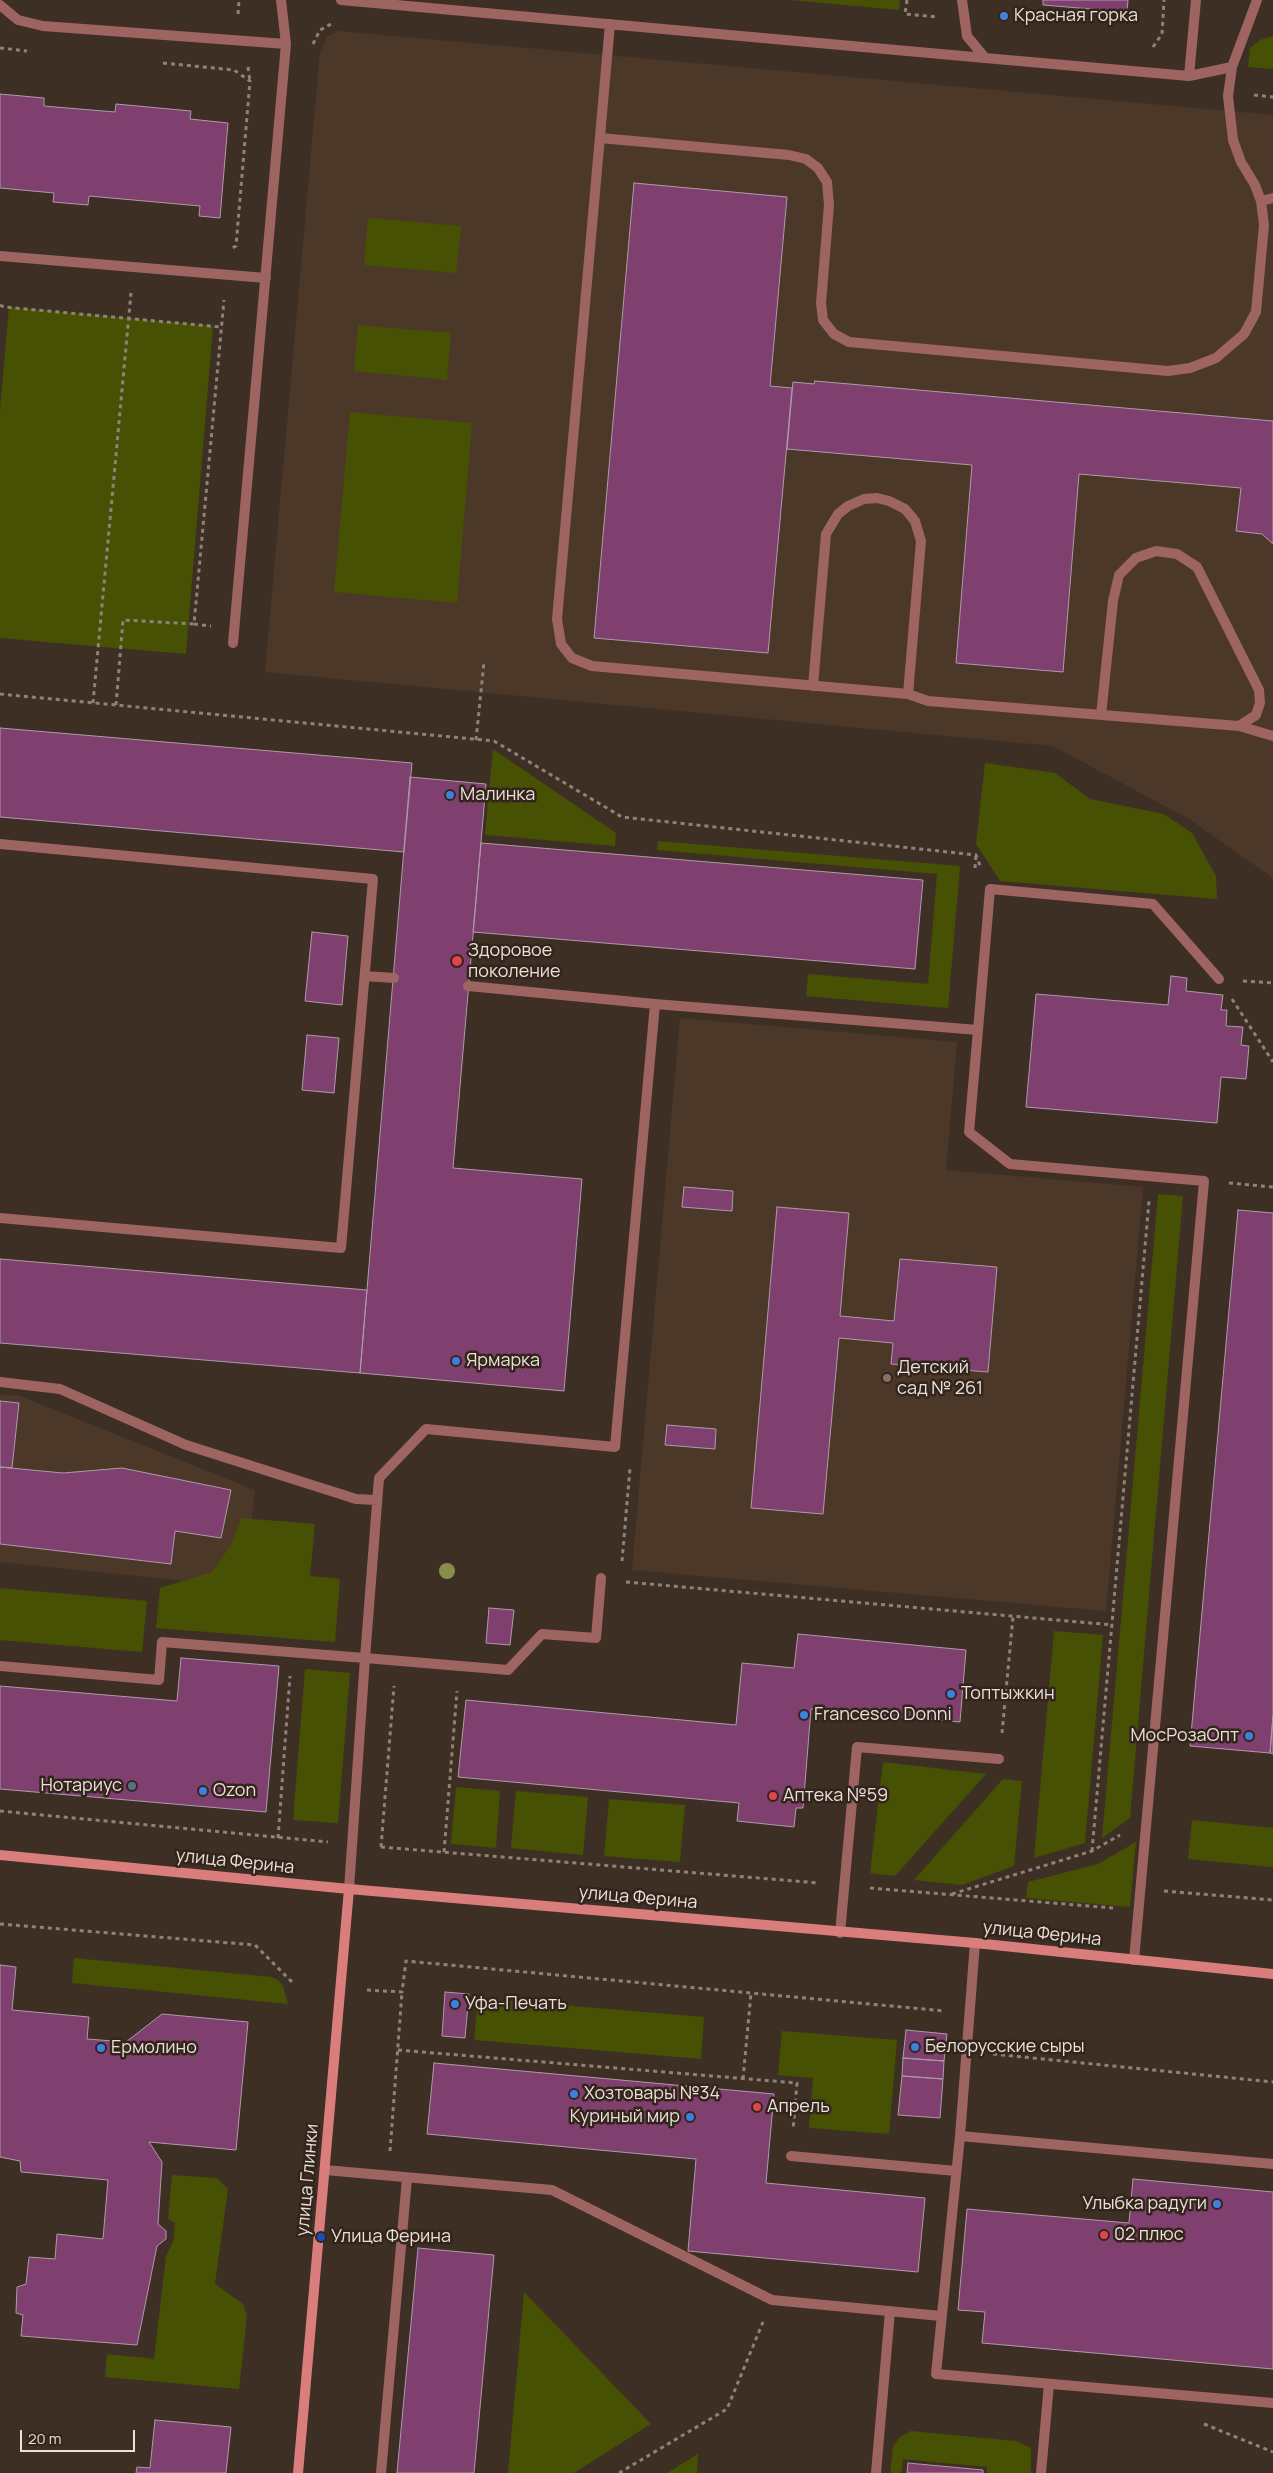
<!DOCTYPE html>
<html>
<head>
<meta charset="utf-8">
<style>
	body { margin:0 }
	#map { position:relative; width:1273px; height:2473px; overflow:hidden; background:#3e2f25; font-family:Manrope,sans-serif }
	canvas { display:block }
	.scale { position:absolute; left:20px; top:2430px; width:115px; height:22px; box-sizing:border-box; border:2px solid #e9e0d9; border-top:0; padding-left:6px; font-size:15px; line-height:18px; white-space:nowrap; color:#e9e0d9; -webkit-text-stroke:4px #33251b; paint-order:stroke }
</style>
</head>
<body>
<div id="map">
<canvas width="1273" height="2473"></canvas>
<div class="scale">20 m</div>
</div>
<script>
const ctx = document.querySelector('canvas').getContext('2d');
ctx.lineJoin = 'round';
function fillPath(path, color) { ctx.fillStyle = color; ctx.fill(path, 'evenodd'); }
const poly = rows => new Path2D(rows.map(r => 'M' + r).join(''));
function strokePath(path, color, width, dash) { ctx.strokeStyle = color; ctx.lineWidth = width; ctx.lineCap = dash ? 'butt' : 'round'; ctx.setLineDash(dash || []); ctx.stroke(path); }
function write(font, color, halo, rows, align = 'center') {
  ctx.font = font + ' Manrope,sans-serif'; ctx.lineWidth = 5; ctx.setLineDash([]); ctx.textBaseline = 'middle'; ctx.strokeStyle = halo; ctx.fillStyle = color; for (const [text, x, y, turn = 0] of rows) {
    ctx.save(); ctx.translate(x, y); ctx.rotate((+turn || 0) * Math.PI / 180); ctx.textAlign = isNaN(turn) ? turn : align; if (halo) ctx.strokeText(text, 0, 0); ctx.fillText(text, 0, 0); ctx.restore();
  }
}
fillPath(poly([
	[338,31,1273,115,1273,878,1189,819,1053,746,265,672,320,52,327,37],
	[680,1018,957,1042,946,1170,1143,1187,1106,1611,632,1570],
	[0,1394,20,1396,255,1490,245,1587,0,1562]
]), '#4c3829');
fillPath(poly([
	[790,0,900,0,899,10],
	[1273,36,1273,69,1248,67,1250,48,1260,40],
	[368,218,461,226,456,273,364,265],
	[9,307,213,326,186,654,0,638,0,410],
	[358,325,451,333,447,380,354,371],
	[350,412,472,423,457,603,334,592],
	[493,749,616,833,615,846,485,835],
	[985,763,1055,773,1090,799,1164,814,1192,833,1216,876,1217,899,1000,881,976,844],
	[658,841,960,866,948,1008,806,996,808,974,928,984,937,874,657,850],
	[1158,1194,1183,1196,1130,1818,1102,1838],
	[241,1518,315,1524,310,1576,340,1579,335,1642,156,1628,160,1588,212,1572,231,1545],
	[0,1588,147,1601,142,1652,0,1640],
	[1054,1631,1103,1635,1085,1843,1034,1858],
	[305,1669,350,1673,338,1823,293,1820],
	[883,1762,986,1774,895,1876,870,1873],
	[1003,1779,1022,1781,1014,1866,962,1885,914,1880],
	[456,1787,500,1791,496,1848,451,1844],
	[516,1791,588,1797,583,1855,511,1848],
	[609,1799,685,1805,680,1862,604,1856],
	[1192,1820,1273,1828,1273,1867,1188,1859],
	[1136,1842,1130,1907,1026,1898,1028,1882,1098,1864],
	[74,1958,271,1977,278,1980,283,1986,288,2004,72,1983],
	[478,1998,704,2017,701,2059,474,2040],
	[782,2031,897,2040,889,2134,809,2128,813,2078,778,2075],
	[172,2175,217,2178,228,2189,215,2284,243,2304,247,2316,239,2389,105,2377,107,2354,154,2359,166,2256,173,2242,175,2223,168,2219],
	[524,2292,651,2424,574,2473,508,2473],
	[911,2431,1016,2441,1031,2448,1031,2473,987,2473,987,2467,903,2459,901,2473,890,2473,893,2447,900,2437],
	[698,2454,697,2473,667,2473]
]), '#465104');
const building = poly([
	[1043,0,1128,0,1127,12,1043,5,1043,0],
	[0,94,44,98,44,106,115,112,116,104,191,111,190,119,228,123,220,218,199,216,200,206,89,196,88,205,53,202,54,193,0,188,0,94],
	[634,183,787,197,770,386,792,388,768,653,594,638,634,183],
	[815,381,1273,421,1273,544,1262,534,1236,531,1241,488,1079,474,1063,672,956,663,972,465,787,449,793,382,814,384,815,381],
	[0,728,412,763,404,852,0,817,0,728],
	[410,777,486,784,453,1168,582,1179,564,1391,360,1373,410,777],
	[481,843,923,880,915,969,473,932,481,843],
	[312,932,348,936,342,1005,305,1001,312,932],
	[1171,976,1187,978,1186,991,1223,995,1221,1010,1227,1010,1226,1026,1243,1027,1241,1045,1249,1046,1246,1079,1221,1077,1217,1123,1026,1107,1036,994,1168,1005,1171,976],
	[307,1035,339,1038,334,1093,302,1090,307,1035],
	[684,1187,733,1191,732,1211,682,1207,684,1187],
	[777,1207,849,1213,840,1316,894,1321,900,1259,997,1267,988,1372,891,1364,893,1343,839,1338,823,1514,751,1508,777,1207],
	[1238,1210,1273,1213,1273,1716,1270,1753,1190,1746,1238,1210],
	[0,1259,367,1290,360,1373,0,1343,0,1259],
	[0,1401,19,1403,12,1468,0,1467,0,1401],
	[667,1425,716,1429,715,1449,665,1445,667,1425],
	[0,1467,63,1473,122,1468,231,1490,221,1538,175,1531,171,1564,0,1544,0,1467],
	[489,1608,514,1610,510,1645,486,1643,489,1608],
	[798,1634,966,1650,960,1722,811,1709,803,1808,796,1808,794,1827,737,1821,739,1803,458,1777,466,1700,736,1725,742,1663,794,1668,798,1634],
	[181,1658,279,1666,266,1812,0,1789,0,1686,177,1701,181,1658],
	[1273,1716,1273,1754,1270,1753,1273,1716],
	[0,1965,16,1967,12,2010,89,2017,87,2039,126,2042,162,2014,248,2022,236,2150,149,2142,162,2162,158,2224,166,2231,166,2239,157,2246,137,2345,21,2336,23,2315,16,2313,17,2287,26,2284,29,2257,55,2259,57,2234,103,2239,108,2180,21,2172,20,2161,0,2157,0,1965],
	[445,1992,469,1994,465,2038,442,2036,445,1992],
	[906,2030,947,2034,944,2061,903,2058,906,2030],
	[903,2058,944,2061,943,2079,902,2076,903,2058],
	[434,2063,774,2094,766,2183,925,2198,918,2272,688,2251,696,2159,427,2134,434,2063],
	[902,2076,943,2079,940,2118,898,2115,902,2076],
	[1133,2179,1273,2192,1273,2369,982,2343,985,2312,958,2310,967,2209,1129,2223,1133,2179],
	[418,2248,494,2255,474,2473,397,2473,418,2248],
	[155,2420,231,2427,226,2473,136,2473,137,2467,150,2468,155,2420],
	[908,2463,983,2470,983,2473,907,2473,908,2463]
]);
fillPath(building, '#7f4070');
strokePath(building, '#ad9ba8', 1);
strokePath(poly([
	[907,0,905,14,938,17],
	[238,14,239,0],
	[313,44,320,30,331,24],
	[1153,47,1162,34,1164,0],
	[0,48,27,51],
	[163,63,234,70,250,81,236,246,232,248],
	[248,67,250,81],
	[1254,95,1273,97],
	[0,305,4,307,221,327],
	[194,624,211,626],
	[0,694,494,741,622,817,976,855,981,868],
	[93,703,131,293],
	[116,705,123,620,194,624,224,300],
	[476,740,484,662],
	[975,868,976,855],
	[1243,981,1273,983],
	[1232,999,1273,1062],
	[1229,1183,1273,1187],
	[622,1561,630,1468],
	[626,1582,1113,1625],
	[1002,1733,1013,1617],
	[0,1811,328,1842],
	[278,1838,290,1676],
	[381,1847,394,1686],
	[381,1847,819,1883],
	[1092,1851,1149,1201],
	[444,1852,457,1691],
	[870,1888,1113,1908],
	[1164,1891,1273,1900],
	[952,1894,1092,1851,1120,1835],
	[0,1924,255,1945,294,1984],
	[367,1990,402,1992,406,1961,945,2011],
	[398,2050,797,2083,793,2130],
	[993,2054,1273,2082],
	[743,2079,751,1993],
	[390,2151,402,1992],
	[1204,2424,1273,2452],
	[619,2473,727,2409,763,2322]
]), '#8e8279', 3, [4, 4]);
strokePath(poly([
	[341,0,985,58],
	[962,0,967,36,985,58,1189,76,1232,67,1257,0],
	[0,5,18,20,43,26,286,44,281,0],
	[610,24,557,619,561,644,572,658,592,666,908,694,928,701,1239,726,1273,736],
	[1189,76,1196,0],
	[600,138,789,155,806,159,818,168,827,182,829,205,821,303,823,320,834,334,849,342,1168,371,1190,368,1216,358,1244,334,1256,312,1264,225,1261,201,1255,185,1241,162,1233,140,1228,96,1232,67],
	[1261,201,1273,198],
	[0,256,266,278],
	[233,643,286,44],
	[813,686,826,534,838,514,848,506,864,499,877,498,889,501,905,509,915,521,921,541,908,694],
	[1101,715,1113,601,1119,575,1136,558,1156,551,1177,554,1197,567,1259,690,1260,703,1256,715,1239,726],
	[0,844,373,879,341,1248,0,1218],
	[365,976,394,978],
	[468,986,655,1004,978,1030,969,1132,1010,1164,1204,1181,1134,1960],
	[978,1030,990,889,1153,904,1219,979],
	[0,1382,60,1389,186,1445,356,1499,377,1500],
	[601,1578,596,1638,542,1634,508,1670,365,1658,379,1478,426,1429,615,1447,655,1004],
	[0,1666,159,1680,162,1642,365,1658,349,1889],
	[840,1933,857,1747,999,1759],
	[975,1943,960,2136,936,2374,1273,2403],
	[960,2136,1273,2164],
	[791,2156,956,2171],
	[325,2170,552,2190,772,2300,941,2316],
	[381,2473,407,2178],
	[876,2473,890,2311],
	[1041,2473,1049,2384]
]), '#9e6462', 10);
strokePath(poly([
	[0,1855,349,1889,975,1943,1273,1974],
	[298,2473,349,1889]
]), '#d97e7c', 10);
ctx.fillStyle = '#898e4d';
for (const [x, y] of [
	[447,1571]
]) { ctx.beginPath(); ctx.arc(x, y, 8, 0, 2 * Math.PI); ctx.fill(); }
for (const [x, y, r, color] of [
	[1004,16,5,"#3f7fe0"],
	[450,795,5,"#3f7fe0"],
	[457,961,6,"#e0444e"],
	[456,1361,5,"#3f7fe0"],
	[887,1378,5,"#8d6e63"],
	[951,1694,5,"#3f7fe0"],
	[804,1715,5,"#3f7fe0"],
	[1249,1736,5,"#3f7fe0"],
	[132,1786,5,"#5c6f8a"],
	[203,1791,5,"#3f7fe0"],
	[773,1796,5,"#e0444e"],
	[455,2004,5,"#3f7fe0"],
	[915,2047,5,"#3f7fe0"],
	[101,2048,5,"#3f7fe0"],
	[574,2094,5,"#3f7fe0"],
	[757,2107,5,"#e0444e"],
	[690,2117,5,"#3f7fe0"],
	[1217,2204,5,"#3f7fe0"],
	[1104,2235,5,"#e0444e"],
	[321,2237,5,"#1a4fb4"]
]) { const dot = new Path2D(); dot.arc(x, y, r, 0, 2 * Math.PI); ctx.fillStyle = color; ctx.fill(dot); strokePath(dot, '#33251b', 2); }
write('18px', '#e9e0d9', '#33251b', [
	["Красная горка",1014,16],
	["Малинка",460,795],
	["Здоровое",468,951],
	["поколение",468,972],
	["Ярмарка",466,1361],
	["Детский",897,1368],
	["сад № 261",897,1389],
	["Топтыжкин",961,1694],
	["Francesco Donni",814,1715],
	["МосРозаОпт",1239,1736,"right"],
	["Нотариус",122,1786,"right"],
	["Ozon",213,1791],
	["Аптека №59",783,1796],
	["Уфа-Печать",465,2004],
	["Белорусские сыры",925,2047],
	["Ермолино",111,2048],
	["Хозтовары №34",584,2094],
	["Апрель",767,2107],
	["Куриный мир",680,2117,"right"],
	["Улыбка радуги",1207,2204,"right"],
	["02 плюс",1114,2235],
	["Улица Ферина",331,2237]
], 'left');
write('18px', '#e9e0d9', '#33251b', [
	["улица Ферина",235,1862,6],
	["улица Ферина",638,1898,5],
	["улица Ферина",1042,1934,6],
	["улица Глинки",308,2180,-85]
]);
</script>
</body>
</html>
